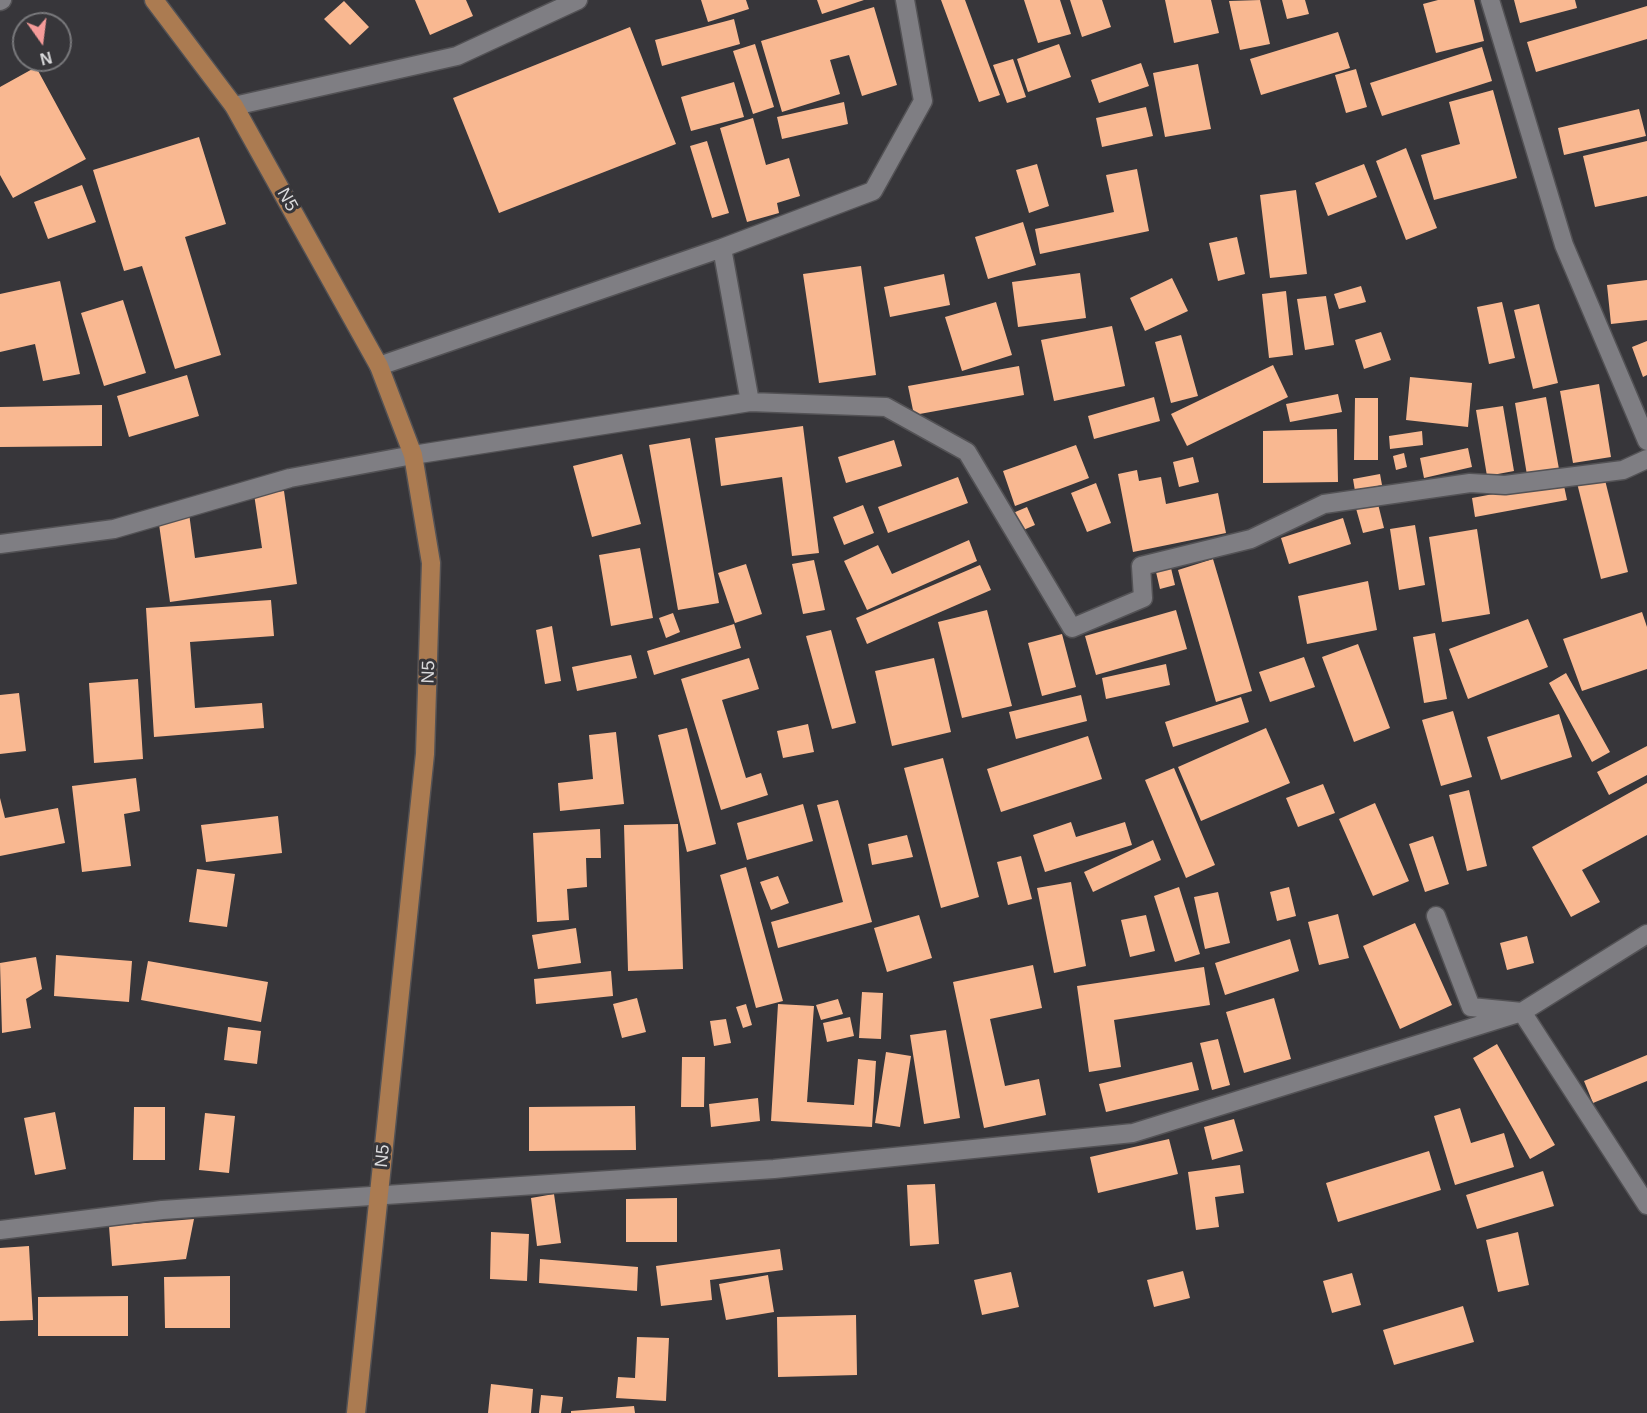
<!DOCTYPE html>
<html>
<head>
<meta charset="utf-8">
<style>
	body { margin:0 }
	#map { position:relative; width:1647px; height:1413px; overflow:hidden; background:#37363a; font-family:Helvetica,sans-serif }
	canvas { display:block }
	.north { position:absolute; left:12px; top:12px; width:60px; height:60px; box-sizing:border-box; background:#37363a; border:2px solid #78787b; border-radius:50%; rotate:166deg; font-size:16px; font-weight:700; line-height:24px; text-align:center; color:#dadadc }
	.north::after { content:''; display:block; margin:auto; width:21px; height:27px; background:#f59b99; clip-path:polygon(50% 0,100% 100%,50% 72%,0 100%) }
</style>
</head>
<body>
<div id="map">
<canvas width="1647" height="1413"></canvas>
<div class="north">N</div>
</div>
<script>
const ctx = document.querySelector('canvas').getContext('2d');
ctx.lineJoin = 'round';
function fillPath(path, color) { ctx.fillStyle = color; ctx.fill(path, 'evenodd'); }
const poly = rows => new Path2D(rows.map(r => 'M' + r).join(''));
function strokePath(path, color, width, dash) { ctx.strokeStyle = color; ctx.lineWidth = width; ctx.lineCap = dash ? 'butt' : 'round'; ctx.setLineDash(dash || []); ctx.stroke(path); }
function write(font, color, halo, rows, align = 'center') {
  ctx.font = font + ' Helvetica,sans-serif'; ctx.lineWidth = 6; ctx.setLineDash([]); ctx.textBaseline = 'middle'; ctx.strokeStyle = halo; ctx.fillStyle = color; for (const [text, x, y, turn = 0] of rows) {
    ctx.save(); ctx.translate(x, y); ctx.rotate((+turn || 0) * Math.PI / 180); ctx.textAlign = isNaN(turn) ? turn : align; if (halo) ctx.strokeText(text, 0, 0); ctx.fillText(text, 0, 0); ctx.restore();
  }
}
fillPath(poly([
	[415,0,466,0,473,16,430,35],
	[701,0,746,0,749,9,708,22],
	[817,0,864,0,822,14],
	[941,0,965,0,1000,95,979,102],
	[1024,0,1060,0,1071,34,1038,43],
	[1070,0,1102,0,1111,27,1082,37],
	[1165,0,1211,0,1219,33,1174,43],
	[1260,0,1270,44,1240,50,1229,1],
	[1282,0,1305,0,1309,14,1287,19],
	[1438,0,1474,0,1484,41,1436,53,1423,4],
	[1514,0,1575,0,1577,8,1520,23],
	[344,1,369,27,350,45,324,19],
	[1647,6,1647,39,1536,72,1527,42],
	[874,7,897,85,862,96,849,55,830,60,840,94,782,112,761,41],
	[734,19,740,44,662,66,655,40],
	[630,27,676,144,499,213,453,98],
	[1338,32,1350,68,1261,95,1250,59],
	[755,44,774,107,753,114,733,51],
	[1059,44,1071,77,1028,92,1017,59],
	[1482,47,1492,81,1382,116,1370,83],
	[1013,59,1026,97,1007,103,993,65],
	[1141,63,1149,86,1099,103,1091,80],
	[1198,64,1211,129,1165,137,1153,73],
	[36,67,86,159,13,198,0,175,0,87],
	[1356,69,1367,107,1346,113,1335,75],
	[734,82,744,117,691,131,681,97],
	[1493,90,1517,178,1434,200,1421,155,1460,144,1449,102],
	[844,102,848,124,782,139,777,117],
	[1146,107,1153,136,1102,147,1096,118],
	[1639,109,1646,136,1564,155,1558,128],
	[753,118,766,165,789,158,800,196,777,203,779,213,747,222,720,128],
	[199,137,226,224,185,237,221,355,175,369,142,266,124,271,93,170],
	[707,141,729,213,712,218,690,146],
	[1647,141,1647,196,1595,207,1583,156],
	[1406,148,1437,228,1406,240,1376,161],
	[1037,164,1049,206,1029,213,1016,170],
	[1364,164,1377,197,1328,216,1315,183],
	[1137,169,1149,231,1040,254,1035,229,1114,212,1106,175],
	[82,185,96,222,48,239,34,202],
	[1296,190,1307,274,1270,278,1260,195],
	[1023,222,1036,265,988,279,975,237],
	[1237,237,1245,274,1218,281,1209,243],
	[861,266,876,375,819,383,803,274],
	[1080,273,1086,318,1018,327,1012,282],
	[944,274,950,305,890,317,884,287],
	[1172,278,1188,311,1145,331,1130,298],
	[1647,280,1647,320,1611,324,1607,285],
	[60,281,80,374,43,381,35,344,0,352,0,294],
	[1361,286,1366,302,1339,309,1334,294],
	[1286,291,1293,355,1269,358,1262,294],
	[1326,296,1334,345,1305,350,1297,299],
	[123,300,146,373,104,386,81,313],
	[996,302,1012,355,962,371,945,317],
	[1502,302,1515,358,1489,364,1477,307],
	[1539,304,1558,383,1533,389,1514,310],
	[1112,326,1125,386,1054,401,1041,340],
	[1381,332,1391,360,1364,369,1355,340],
	[1181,335,1198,396,1171,403,1155,342],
	[1647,341,1647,375,1643,377,1632,347],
	[1273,365,1288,397,1187,446,1171,414],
	[1019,366,1024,395,914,415,908,386],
	[187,375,199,416,129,437,117,396],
	[1410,377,1472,383,1468,427,1406,420],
	[1599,384,1611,457,1573,463,1560,391],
	[1338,394,1342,412,1290,422,1286,404],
	[1154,397,1160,421,1094,439,1088,416],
	[1546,397,1559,469,1527,475,1515,403],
	[1355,398,1378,398,1378,460,1354,460],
	[102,405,102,446,0,447,0,407],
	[1503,406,1514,471,1487,476,1476,410],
	[803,426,819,553,792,556,782,477,721,486,715,438],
	[1337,429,1338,482,1263,483,1263,431],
	[1422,431,1423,445,1390,449,1389,436],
	[690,438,719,603,678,610,649,445],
	[894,440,902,466,846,483,838,457],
	[1076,445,1089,478,1015,506,1003,471],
	[1468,448,1472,467,1424,478,1420,458],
	[1404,453,1407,467,1396,470,1393,456],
	[622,454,641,524,592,537,573,466],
	[1193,457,1199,482,1179,487,1173,462],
	[1137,470,1139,481,1161,477,1166,504,1218,493,1226,533,1133,552,1118,474],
	[1380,474,1382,485,1355,491,1353,479],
	[1604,476,1628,572,1601,579,1577,483],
	[958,477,968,503,888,533,878,507],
	[1563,481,1567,500,1475,517,1472,498],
	[1096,483,1111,523,1087,532,1071,493],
	[284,491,297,584,170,602,158,517,189,513,195,558,262,548,254,494],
	[1377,500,1384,528,1363,533,1355,505],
	[863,505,874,533,844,545,833,517],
	[1027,507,1035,525,1021,531,1013,513],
	[1343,518,1351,544,1289,564,1281,538],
	[1415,525,1425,585,1399,590,1390,529],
	[1477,529,1490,614,1442,622,1429,537],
	[969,540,977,561,867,610,844,561,878,545,892,574],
	[640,548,653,618,611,626,599,555],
	[1213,559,1252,691,1216,702,1178,570],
	[814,560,825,610,803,614,792,564],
	[746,564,762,614,735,623,718,573],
	[980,565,991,590,867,644,856,618],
	[1171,568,1175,585,1160,589,1156,572],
	[1368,581,1377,630,1307,644,1298,596],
	[271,600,274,636,190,642,195,708,262,703,264,728,154,737,146,608],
	[987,610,1012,706,962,718,938,622],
	[1176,610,1187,649,1096,675,1085,636],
	[1642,612,1647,627,1647,669,1582,691,1563,639],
	[673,613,680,632,666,638,659,618],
	[1528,619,1548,667,1468,699,1449,649],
	[734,624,741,648,654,675,647,651],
	[552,626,561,681,545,684,536,630],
	[831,630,856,723,832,729,806,636],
	[1435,633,1447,699,1424,703,1413,637],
	[1062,634,1076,687,1042,696,1028,643],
	[1358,644,1390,728,1354,742,1322,657],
	[631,655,637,678,577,691,572,667],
	[1304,657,1315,687,1270,702,1259,672],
	[749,658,759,689,722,700,746,778,761,773,768,795,721,810,681,679],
	[934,658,951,732,892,746,875,671],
	[1166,664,1170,685,1106,699,1102,678],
	[1566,673,1610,752,1592,762,1549,683],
	[138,679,143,759,94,763,89,683],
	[19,693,26,751,0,754,0,695],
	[1081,695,1087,721,1016,739,1009,712],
	[1241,697,1249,722,1173,747,1165,722],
	[1453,711,1472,777,1441,786,1422,720],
	[1559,714,1572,757,1501,780,1487,737],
	[808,724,814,752,783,758,777,731],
	[687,728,716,844,687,852,658,735],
	[1266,728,1290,783,1201,821,1178,767],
	[616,732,624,804,560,811,558,783,593,779,589,735],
	[1088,736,1102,779,1001,812,987,769],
	[1647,746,1647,775,1609,795,1597,772],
	[943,758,979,897,941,908,904,768],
	[1174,768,1215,865,1186,878,1145,780],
	[136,778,140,811,124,814,131,866,82,872,72,786],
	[1647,783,1647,835,1582,870,1600,902,1571,917,1532,847],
	[1323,784,1335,813,1298,827,1286,798],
	[1469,790,1487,866,1467,871,1449,795],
	[0,798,5,818,58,808,65,843,0,856],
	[838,800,872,922,778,948,771,922,843,902,817,805],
	[1375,803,1409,881,1373,896,1339,819],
	[803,804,813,841,747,860,737,823],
	[278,816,282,853,206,862,201,825],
	[1071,822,1076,837,1125,822,1132,845,1045,872,1033,835],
	[678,824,683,969,628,971,624,825],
	[600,829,601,858,586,858,587,887,567,889,569,920,537,922,533,833],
	[907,835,913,857,872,865,868,844],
	[1433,836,1449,884,1425,892,1409,844],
	[1153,840,1161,860,1093,892,1084,872],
	[1021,856,1032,899,1008,905,997,862],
	[746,867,783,1001,756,1008,720,875],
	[197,869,235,874,227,927,189,922],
	[778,876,789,903,771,910,760,882],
	[1071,882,1086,966,1054,973,1037,888],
	[1179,887,1200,954,1175,962,1154,896],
	[1289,887,1296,916,1277,921,1270,892],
	[1218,892,1230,943,1205,949,1194,897],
	[1338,914,1349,958,1319,965,1308,922],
	[919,915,932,958,887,972,874,928],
	[1146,915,1155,951,1130,957,1121,920],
	[1415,923,1452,1005,1400,1029,1363,946],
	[576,928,581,963,538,969,532,935],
	[1527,936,1534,963,1507,970,1500,943],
	[1290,939,1299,971,1225,995,1215,963],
	[56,955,132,961,129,1002,54,996],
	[36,957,42,989,26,999,31,1028,2,1033,0,963],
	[148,961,268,982,261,1022,141,1000],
	[1033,965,1042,1008,990,1019,1005,1086,1039,1079,1046,1115,984,1128,953,982],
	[1204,967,1210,1005,1114,1020,1121,1067,1089,1072,1077,986],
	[611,971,613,996,536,1004,534,979],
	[862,992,883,993,881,1039,859,1038],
	[637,998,646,1032,622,1038,613,1004],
	[1274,998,1291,1059,1244,1073,1226,1012],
	[838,999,843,1014,821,1020,816,1005],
	[746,1004,752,1025,743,1028,736,1007],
	[778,1004,814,1006,807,1102,854,1105,858,1059,876,1061,872,1127,771,1121],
	[850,1017,854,1036,827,1042,823,1023],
	[726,1019,731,1043,714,1046,710,1021],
	[228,1027,261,1031,257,1064,224,1060],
	[946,1030,960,1118,924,1124,910,1035],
	[1218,1039,1230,1085,1212,1090,1200,1043],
	[1497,1044,1555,1145,1530,1159,1473,1058],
	[886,1052,911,1056,900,1127,875,1123],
	[1647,1055,1647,1081,1593,1103,1584,1081],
	[682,1057,705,1057,704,1107,681,1107],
	[1192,1062,1199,1090,1106,1112,1099,1084],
	[758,1098,760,1121,711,1127,709,1104],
	[635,1106,636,1150,529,1151,529,1107],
	[134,1107,165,1107,165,1160,133,1160],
	[1460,1108,1471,1143,1504,1133,1514,1167,1455,1185,1434,1116],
	[55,1112,66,1169,35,1175,24,1118],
	[205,1113,235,1116,229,1173,199,1170],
	[1234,1119,1243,1151,1212,1160,1204,1127],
	[1169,1139,1178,1174,1098,1193,1090,1157],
	[1429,1151,1441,1190,1338,1222,1326,1183],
	[1240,1165,1244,1193,1215,1197,1219,1227,1196,1230,1188,1172],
	[1543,1171,1554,1206,1477,1229,1466,1195],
	[935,1184,939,1244,910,1246,907,1185],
	[554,1194,561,1243,537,1246,531,1198],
	[677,1198,677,1242,626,1242,626,1199],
	[194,1219,186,1259,112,1266,109,1226],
	[491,1232,529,1234,527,1281,490,1279],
	[1518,1232,1529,1285,1498,1292,1486,1240],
	[29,1246,33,1320,0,1321,0,1248],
	[780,1249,783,1270,710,1280,712,1300,661,1306,656,1266],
	[540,1259,638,1267,637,1291,539,1283],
	[1183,1271,1190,1298,1154,1307,1147,1280],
	[1011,1272,1019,1307,982,1315,974,1280],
	[1352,1273,1361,1305,1332,1313,1323,1281],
	[768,1275,774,1312,726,1320,719,1284],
	[230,1276,230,1328,165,1328,164,1277],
	[128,1296,128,1336,38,1336,38,1297],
	[1463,1306,1474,1342,1394,1365,1383,1330],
	[856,1315,857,1375,778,1377,777,1317],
	[637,1337,669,1338,666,1401,616,1398,618,1377,635,1378],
	[491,1384,533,1389,531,1413,488,1413],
	[541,1395,563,1397,561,1413,539,1413],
	[634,1406,635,1413,571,1413,571,1411]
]), '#f9b891');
const minor = poly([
	[1490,0,1564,245,1647,441],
	[0,1,2,0],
	[234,106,457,56,578,0],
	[722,248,750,402],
	[379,366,722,248,873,191,923,101,905,0],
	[0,544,114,529,290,478,413,455,750,402,886,407,967,452,1072,628,1143,598,1141,566,1251,539,1324,504,1470,483,1505,485,1623,470,1647,459],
	[1436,916,1471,1007,1522,1012,1647,1205],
	[0,1230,162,1210,774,1169,1133,1133,1522,1012,1647,934]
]);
const primary = poly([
	[154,0,234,106,379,366,413,455,431,563,425,754,356,1413]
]);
strokePath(minor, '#535255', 21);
strokePath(primary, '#535255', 21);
strokePath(minor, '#7f7e83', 18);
strokePath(primary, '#ab7b51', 18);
write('18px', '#dadadc', '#37363a', [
	["N5",287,200,61],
	["N5",429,672,-88],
	["N5",383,1156,-84]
]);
</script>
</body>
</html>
